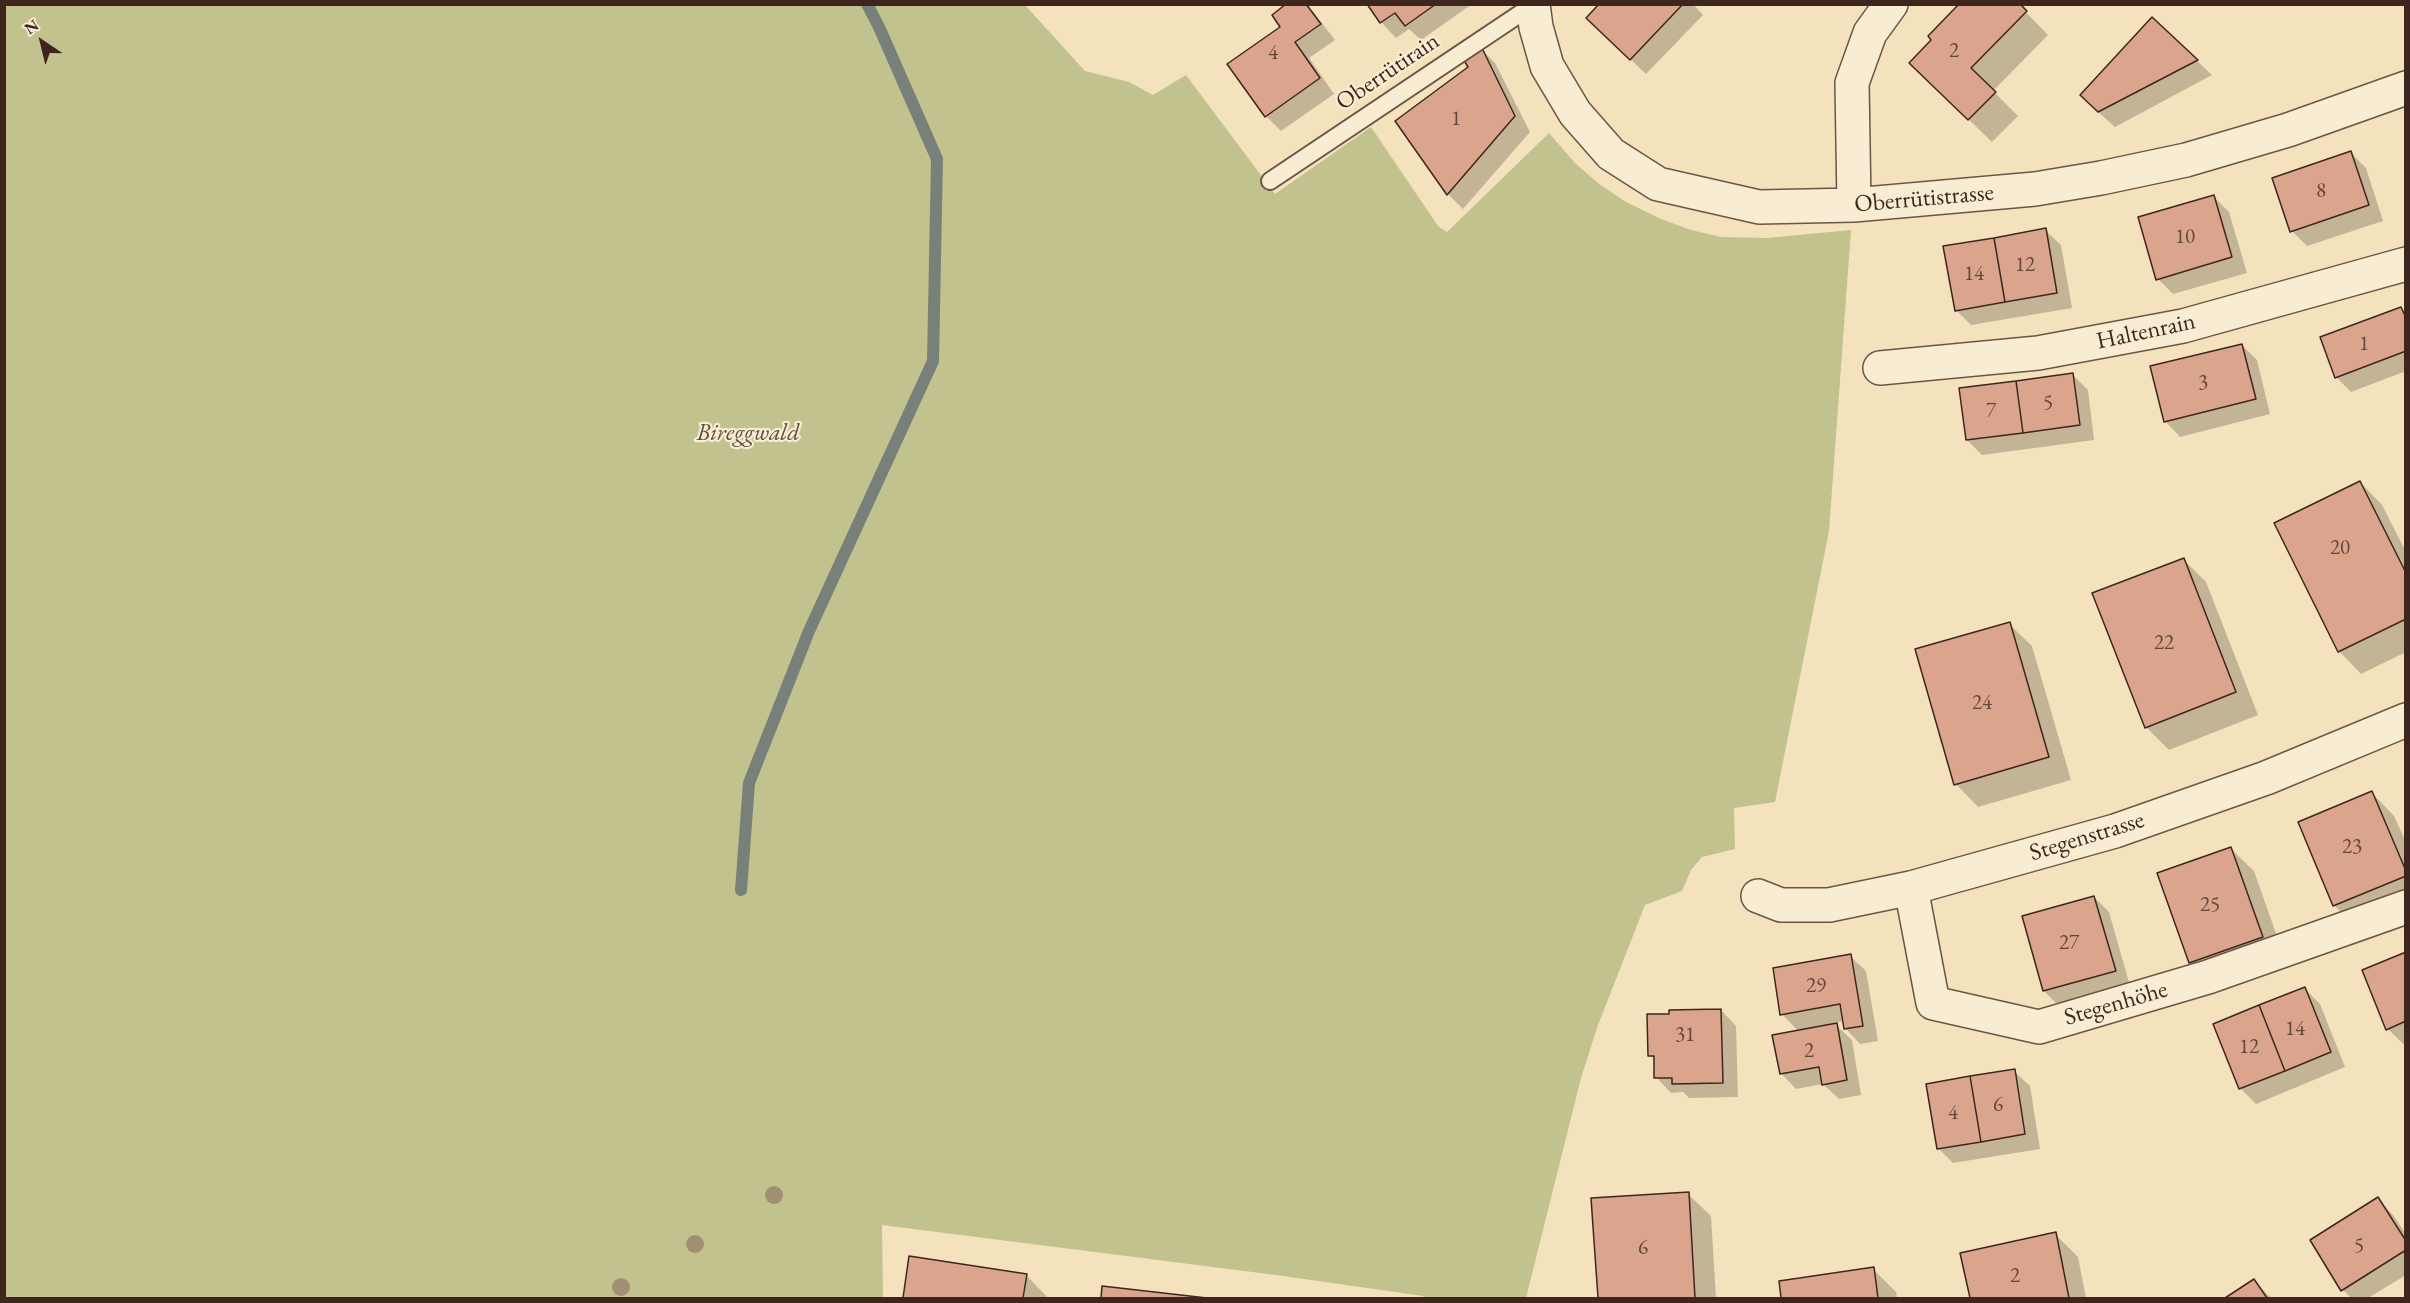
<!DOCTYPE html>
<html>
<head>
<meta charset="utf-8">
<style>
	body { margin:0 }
	#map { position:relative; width:2410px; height:1303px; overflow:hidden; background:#f4e2bc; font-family:"EB Garamond",serif }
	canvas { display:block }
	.frame { position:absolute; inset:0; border:6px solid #3e261e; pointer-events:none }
	.north { position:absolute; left:12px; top:12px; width:60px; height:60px; -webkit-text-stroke:4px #f8ecd3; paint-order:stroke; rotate:325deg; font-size:16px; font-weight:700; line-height:24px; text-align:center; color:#3e261e }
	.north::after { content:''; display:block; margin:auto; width:21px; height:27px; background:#3e261e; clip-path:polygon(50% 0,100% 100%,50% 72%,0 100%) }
</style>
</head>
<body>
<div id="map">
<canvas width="2410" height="1303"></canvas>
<div class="frame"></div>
<div class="north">N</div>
</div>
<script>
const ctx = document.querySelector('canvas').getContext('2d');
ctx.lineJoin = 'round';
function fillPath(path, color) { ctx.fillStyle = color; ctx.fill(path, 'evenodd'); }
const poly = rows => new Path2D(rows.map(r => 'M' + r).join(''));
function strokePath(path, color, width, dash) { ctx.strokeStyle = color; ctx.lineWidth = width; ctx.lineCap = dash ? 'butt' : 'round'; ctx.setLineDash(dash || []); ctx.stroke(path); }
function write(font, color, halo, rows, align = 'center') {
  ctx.font = font + ' "EB Garamond",serif'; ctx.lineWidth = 4.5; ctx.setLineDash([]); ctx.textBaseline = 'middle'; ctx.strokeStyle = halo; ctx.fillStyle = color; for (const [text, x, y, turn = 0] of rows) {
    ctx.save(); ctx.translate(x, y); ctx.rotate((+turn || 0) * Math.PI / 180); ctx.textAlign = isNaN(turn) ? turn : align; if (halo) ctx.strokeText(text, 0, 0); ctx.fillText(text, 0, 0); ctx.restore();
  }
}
fillPath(poly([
	[5,5,1025,5,1085,71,1129,82,1153,95,1186,75,1275,194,1371,127,1438,226,1447,232,1549,133,1575,163,1599,184,1626,202,1661,219,1691,230,1721,237,1767,238,1851,230,1829,531,1775,802,1734,808,1735,849,1702,857,1691,870,1682,891,1645,905,1598,1025,1581,1078,1526,1298,1424,1298,1423,1296,1276,1275,882,1225,883,1298,5,1298]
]), '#c1c28d');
fillPath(poly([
	[1289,4,1307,4,1335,40,1309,58,1334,94,1281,131,1266,116,1282,27],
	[1368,4,1472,4,1421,40,1409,29,1396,38,1381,22],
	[1601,4,1693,4,1703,15,1646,74,1603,33],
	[2018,4,2048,35,1993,91,2018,116,1992,142,1933,85],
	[2152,19,2212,75,2115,127,2097,111],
	[1480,48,1495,63,1530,132,1463,209,1448,194,1397,122,1470,67],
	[2351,153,2366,168,2383,221,2307,246,2292,231],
	[2214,197,2229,212,2247,273,2173,294,2158,279],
	[2045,230,2061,245,2072,308,1971,325,1956,310],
	[2401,309,2406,313,2406,371,2351,392,2336,377],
	[2242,345,2257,360,2270,414,2180,437,2165,421],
	[2073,375,2088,390,2094,440,1982,455,1967,440],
	[2360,482,2382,505,2406,552,2406,652,2361,674,2339,651],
	[2183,559,2206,582,2258,715,2169,750,2146,727],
	[2009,624,2032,646,2071,780,1978,807,1956,784],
	[2372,793,2394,816,2406,842,2406,908,2357,928,2334,905],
	[2231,849,2254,871,2285,959,2212,985,2190,962],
	[2094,897,2109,912,2130,986,2059,1006,2044,991,2023,917],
	[2406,953,2406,1043,2403,1044,2388,1029],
	[1850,956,1866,971,1878,1041,1860,1044,1845,1028,1844,1021,1834,1023,1852,1040,1861,1095,1839,1099,1823,1084,1796,1089,1781,1073,1799,1032,1782,1014],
	[2305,989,2320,1004,2345,1067,2256,1104,2240,1088],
	[1721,1010,1736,1026,1738,1097,1689,1098,1683,1092,1671,1093,1656,1077,1656,1061,1650,1055,1670,1015],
	[2014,1071,2030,1086,2040,1149,1953,1163,1938,1148],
	[1688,1194,1711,1216,1716,1298,1599,1298,1593,1200],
	[2378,1199,2393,1215,2406,1234,2406,1275,2368,1298,2351,1298,2343,1290],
	[2055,1234,2078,1257,2086,1298,1971,1298,1962,1254],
	[910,1258,1026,1275,1048,1298,904,1298],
	[1873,1269,1896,1292,1897,1298,1783,1298,1781,1282],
	[2254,1281,2271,1298,2228,1298],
	[1104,1288,1197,1298,1103,1298]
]), '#0003');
strokePath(poly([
	[741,890,749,783,809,631,933,361,937,159,879,27,867,4]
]), '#78807a', 12);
const building = poly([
	[1286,4,1306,4,1321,24,1295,42,1320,78,1265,117,1227,64,1280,27,1272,15,1286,4],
	[1367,4,1436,4,1405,26,1395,13,1380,23,1367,4],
	[1599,4,1683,4,1630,60,1586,18,1599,4],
	[1959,4,2020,4,2027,11,1971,68,1996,92,1968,120,1909,63,1931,40,1928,36,1959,4],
	[2152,17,2198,60,2098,112,2080,95,2152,17],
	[1481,46,1515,116,1447,195,1395,121,1468,67,1463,59,1481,46],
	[2351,151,2369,205,2290,232,2272,178,2351,151],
	[2214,195,2232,257,2156,280,2138,217,2214,195],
	[2046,228,2057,293,2005,302,1994,238,2046,228],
	[1994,238,2005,302,1955,311,1943,246,1994,238],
	[2401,307,2406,318,2406,351,2335,378,2320,337,2401,307],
	[2242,344,2256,399,2164,422,2150,366,2242,344],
	[2073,373,2080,425,2023,433,2016,381,2073,373],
	[2016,381,2023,433,1966,440,1959,388,2016,381],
	[2360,481,2406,573,2406,619,2338,652,2274,523,2360,481],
	[2184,558,2236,692,2145,728,2092,593,2184,558],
	[2010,622,2049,757,1954,785,1915,649,2010,622],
	[2372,791,2406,871,2406,876,2333,906,2298,822,2372,791],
	[2231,847,2263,937,2189,963,2157,873,2231,847],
	[2094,896,2116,971,2043,991,2022,916,2094,896],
	[2406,952,2406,1021,2386,1030,2362,970,2406,952],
	[1851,954,1863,1026,1844,1029,1840,1004,1780,1015,1773,968,1851,954],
	[2305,987,2331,1052,2285,1071,2259,1005,2305,987],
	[2259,1005,2285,1071,2239,1089,2213,1024,2259,1005],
	[1721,1009,1723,1083,1672,1084,1672,1078,1654,1078,1654,1056,1648,1056,1647,1014,1669,1014,1669,1010,1721,1009],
	[1837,1023,1847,1080,1822,1085,1819,1067,1780,1074,1772,1035,1837,1023],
	[2015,1069,2025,1134,1981,1142,1970,1076,2015,1069],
	[1970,1076,1981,1142,1937,1149,1926,1084,1970,1076],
	[1689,1192,1695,1298,1598,1298,1591,1198,1689,1192],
	[2378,1197,2406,1241,2406,1250,2341,1291,2310,1240,2378,1197],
	[2056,1232,2069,1298,1970,1298,1960,1253,2056,1232],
	[909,1256,1027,1274,1023,1298,903,1298,909,1256],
	[1874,1267,1878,1298,1781,1298,1779,1281,1874,1267],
	[2254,1279,2267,1298,2225,1298,2254,1279],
	[1102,1286,1207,1298,1101,1298,1102,1286]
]);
fillPath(building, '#dba58d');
strokePath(building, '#3e261e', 1.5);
const service = poly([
	[1270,181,1533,5]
]);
const minor = poly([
	[1533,4,1536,27,1547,66,1575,113,1611,154,1658,184,1759,207,1854,205,2035,189,2101,178,2186,160,2288,130,2406,88],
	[1854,205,1852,83,1870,33,1891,4],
	[1880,368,2038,353,2183,326,2406,264],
	[1911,888,1933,1003,2039,1027,2208,977,2406,907],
	[1758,896,1781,905,1829,905,1911,888,2115,831,2266,778,2406,720]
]);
strokePath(service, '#6c5546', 20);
strokePath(minor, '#6c5546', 36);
strokePath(service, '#f8ecd3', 16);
strokePath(minor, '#f8ecd3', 33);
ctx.fillStyle = '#a29074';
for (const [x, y] of [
	[774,1195],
	[695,1244],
	[621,1287]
]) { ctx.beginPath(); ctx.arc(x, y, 9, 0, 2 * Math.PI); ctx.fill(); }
write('21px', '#65463a', null, [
	["2",1954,51],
	["4",1273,53],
	["1",1456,119],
	["8",2321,191],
	["10",2185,237],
	["12",2025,265],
	["14",1974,274],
	["1",2364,344],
	["3",2203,383],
	["5",2048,403],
	["7",1991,411],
	["20",2340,548],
	["22",2164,643],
	["24",1982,703],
	["23",2352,847],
	["25",2210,905],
	["27",2069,943],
	["29",1816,986],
	["14",2295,1029],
	["31",1685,1035],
	["12",2249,1047],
	["2",1809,1051],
	["6",1998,1105],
	["4",1953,1113],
	["5",2359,1246],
	["6",1643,1248],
	["2",2015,1276]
]);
write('24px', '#3e261e', '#f8ecd3', [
	["Oberrütirain",1388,72,-34],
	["Oberrütistrasse",1924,199,-5],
	["Haltenrain",2146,332,-12],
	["Stegenstrasse",2087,837,-17],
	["Stegenhöhe",2116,1004,-16]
]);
write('italic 24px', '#5f4d3a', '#f8ecd3', [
	["Bireggwald",748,433]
]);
</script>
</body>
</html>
